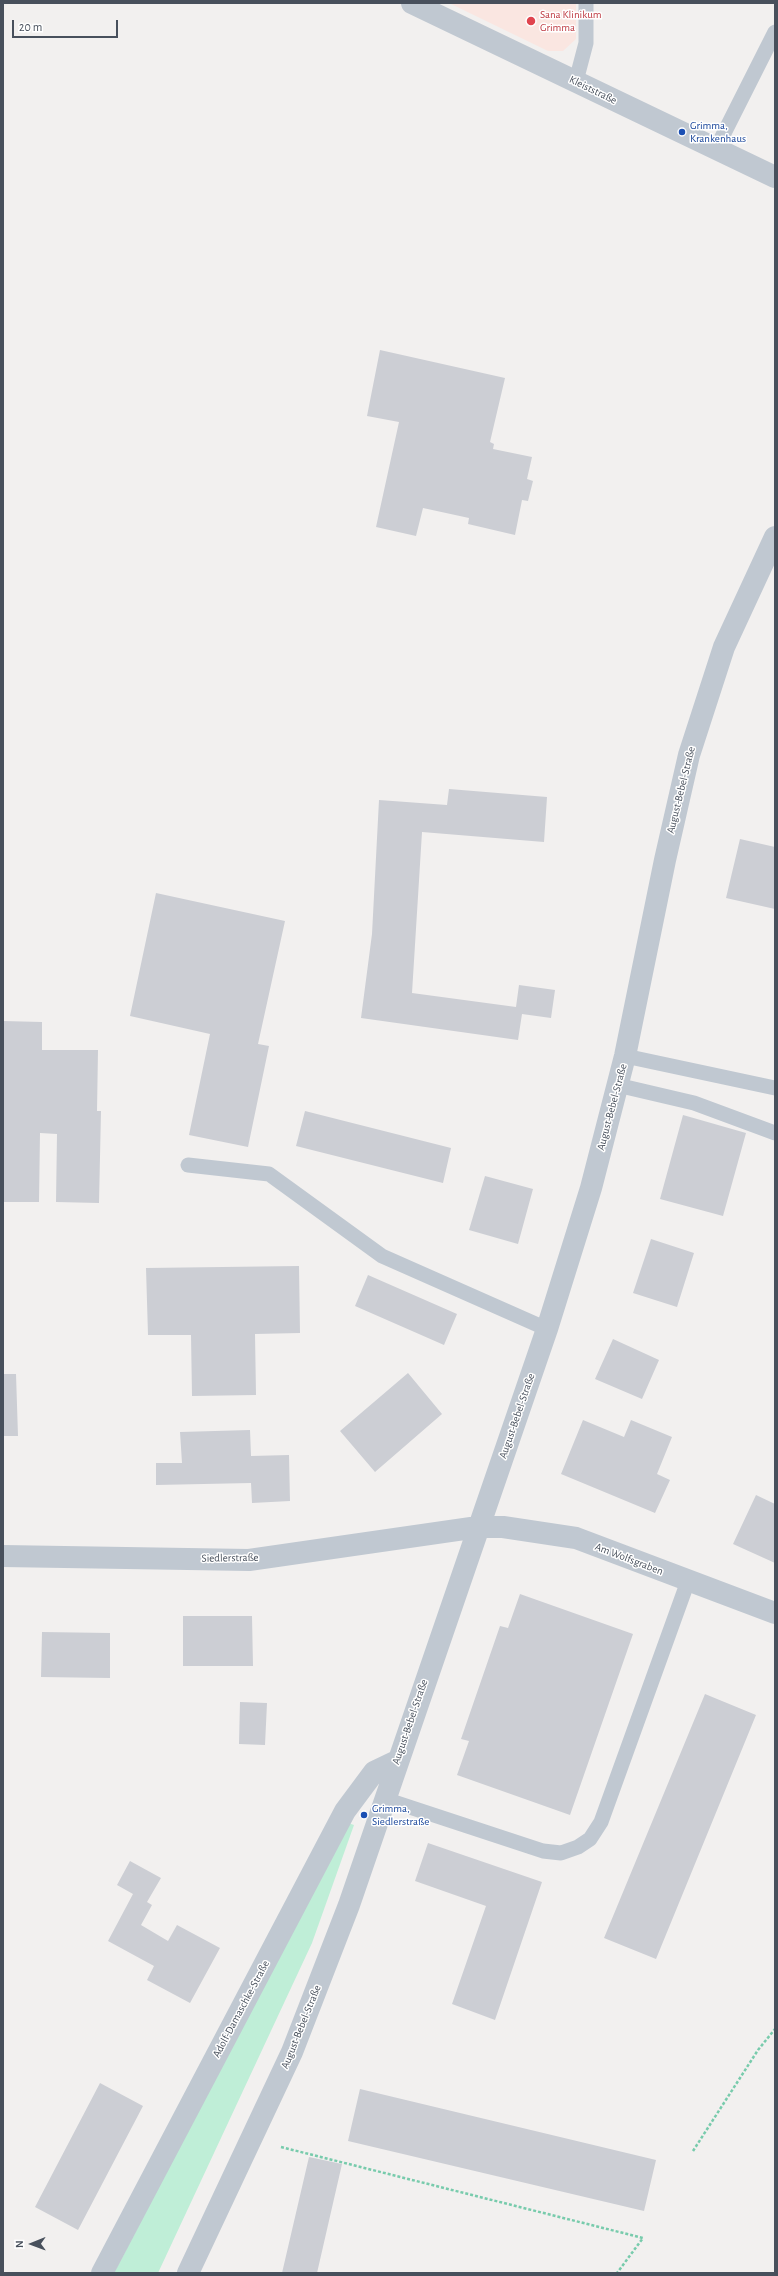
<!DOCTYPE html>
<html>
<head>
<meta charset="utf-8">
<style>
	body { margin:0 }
	#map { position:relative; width:778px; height:2276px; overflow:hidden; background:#f2f0ef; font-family:"Alegreya Sans",sans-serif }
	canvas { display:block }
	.frame { position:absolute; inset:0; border:4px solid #48505c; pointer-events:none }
	.north { position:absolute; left:12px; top:2224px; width:40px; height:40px; -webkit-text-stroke:3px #fff; paint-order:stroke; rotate:269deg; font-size:11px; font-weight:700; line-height:16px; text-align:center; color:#48505c }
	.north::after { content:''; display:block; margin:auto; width:14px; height:18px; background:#48505c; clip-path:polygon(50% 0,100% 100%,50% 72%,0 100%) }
	.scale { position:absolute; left:12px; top:20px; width:106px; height:18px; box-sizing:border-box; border:2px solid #48505c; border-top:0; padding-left:5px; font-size:12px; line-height:14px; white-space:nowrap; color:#48505c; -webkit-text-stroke:3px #fff; paint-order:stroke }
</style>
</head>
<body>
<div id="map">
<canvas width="778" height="2276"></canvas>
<div class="frame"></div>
<div class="north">N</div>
<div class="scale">20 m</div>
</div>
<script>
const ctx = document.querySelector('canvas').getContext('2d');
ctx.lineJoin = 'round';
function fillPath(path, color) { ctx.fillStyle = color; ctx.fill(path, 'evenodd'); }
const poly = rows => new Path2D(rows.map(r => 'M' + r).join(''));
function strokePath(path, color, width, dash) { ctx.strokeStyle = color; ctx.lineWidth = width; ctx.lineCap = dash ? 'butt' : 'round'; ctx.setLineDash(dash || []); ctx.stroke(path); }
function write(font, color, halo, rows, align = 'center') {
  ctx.font = font + ' "Alegreya Sans",sans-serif'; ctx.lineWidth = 3; ctx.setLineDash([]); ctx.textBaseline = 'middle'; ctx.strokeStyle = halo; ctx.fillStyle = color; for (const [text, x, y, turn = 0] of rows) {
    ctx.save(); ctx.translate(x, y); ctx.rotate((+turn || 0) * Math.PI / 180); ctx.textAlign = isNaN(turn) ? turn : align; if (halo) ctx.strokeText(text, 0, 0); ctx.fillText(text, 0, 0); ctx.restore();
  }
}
fillPath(poly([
	[449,3,576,3,576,39,563,51,548,51]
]), '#fae6e1');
fillPath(poly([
	[348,1823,354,1825,312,1943,158,2273,114,2273]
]), '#bfeed7');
fillPath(poly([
	[380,350,505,378,490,442,494,444,493,449,532,457,527,479,533,481,528,501,522,500,515,535,468,524,469,518,423,508,416,536,376,527,399,422,367,416],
	[449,789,547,797,544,842,422,832,412,993,516,1007,519,985,555,990,551,1018,522,1014,518,1040,361,1018,372,934,379,800,447,805],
	[740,839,775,847,775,909,726,898],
	[156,893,285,921,258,1044,269,1046,248,1147,189,1135,210,1034,130,1016],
	[3,1021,42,1022,42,1050,98,1050,97,1111,101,1111,99,1203,56,1202,57,1134,40,1133,39,1202,3,1202],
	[305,1111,451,1148,443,1183,296,1146],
	[683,1115,746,1133,723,1216,660,1199],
	[485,1176,533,1189,518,1244,469,1230],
	[651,1239,694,1253,677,1307,633,1293],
	[299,1266,300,1333,255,1334,256,1395,192,1396,191,1335,148,1335,146,1268],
	[368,1275,457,1314,444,1345,355,1306],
	[613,1339,659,1360,642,1399,595,1379],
	[408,1373,442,1414,375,1472,340,1431],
	[3,1374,16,1374,18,1436,3,1436],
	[583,1420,624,1437,631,1420,672,1437,657,1474,670,1480,655,1513,561,1474],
	[250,1430,251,1456,289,1455,290,1501,252,1503,251,1483,156,1485,156,1463,182,1463,180,1432],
	[756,1495,775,1504,775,1563,733,1544],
	[520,1594,633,1634,570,1815,457,1775,469,1741,461,1739,500,1626,508,1628],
	[183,1616,252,1616,253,1666,183,1666],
	[42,1632,110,1633,110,1678,41,1677],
	[705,1694,756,1715,656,1959,604,1938],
	[240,1702,267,1703,265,1745,239,1744],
	[428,1843,542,1882,495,2020,452,2004,486,1906,415,1881],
	[130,1861,161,1878,147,1902,152,1905,141,1925,168,1941,177,1925,220,1948,190,2003,147,1980,154,1966,108,1941,133,1894,117,1885],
	[100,2083,143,2106,78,2230,35,2207],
	[360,2089,656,2160,644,2211,348,2141],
	[309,2157,342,2164,317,2273,282,2273]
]), '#ccced4');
strokePath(poly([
	[281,2147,643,2238,617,2273],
	[693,2151,758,2050,775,2029]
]), '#78cbac', 2.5, [3, 2]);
strokePath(poly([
	[576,81,586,43,586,3],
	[716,149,775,32],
	[625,1056,775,1088],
	[617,1085,694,1103,775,1133],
	[188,1165,269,1174,382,1256,547,1329],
	[385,1799,543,1851,561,1853,578,1847,590,1839,601,1822,688,1581]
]), '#c0c8d1', 15);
strokePath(poly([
	[412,3,775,177],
	[3,1556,249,1560,478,1527,503,1527,576,1538,775,1613],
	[102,2273,345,1811,374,1772,397,1761],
	[188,2273,292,2052,349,1905,547,1329,591,1188,625,1056,665,860,689,755,724,647,775,537]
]), '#c0c8d1', 22);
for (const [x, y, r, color] of [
	[531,21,5,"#e0444e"],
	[682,132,4,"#1a4fb4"],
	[364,1815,4,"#1a4fb4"]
]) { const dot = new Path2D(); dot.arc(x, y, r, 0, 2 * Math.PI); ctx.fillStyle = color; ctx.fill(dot); strokePath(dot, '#fff', 1.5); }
write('11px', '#be3a42', '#fff', [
	["Sana Klinikum",540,15],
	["Grimma",540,28]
], 'left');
write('11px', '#48505c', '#fff', [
	["Kleiststraße",593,90,26],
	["August-Bebel-Straße",681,790,-76],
	["August-Bebel-Straße",612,1107,-75],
	["August-Bebel-Straße",517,1416,-71],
	["Siedlerstraße",230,1558,-1],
	["Am Wolfsgraben",629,1559,21],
	["August-Bebel-Straße",410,1722,-71],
	["Adolf-Damaschke-Straße",241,2009,-62],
	["August-Bebel-Straße",301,2027,-68]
]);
write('11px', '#164399', '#fff', [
	["Grimma,",690,126],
	["Krankenhaus",690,139],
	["Grimma,",372,1809],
	["Siedlerstraße",372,1822]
], 'left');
</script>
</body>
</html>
